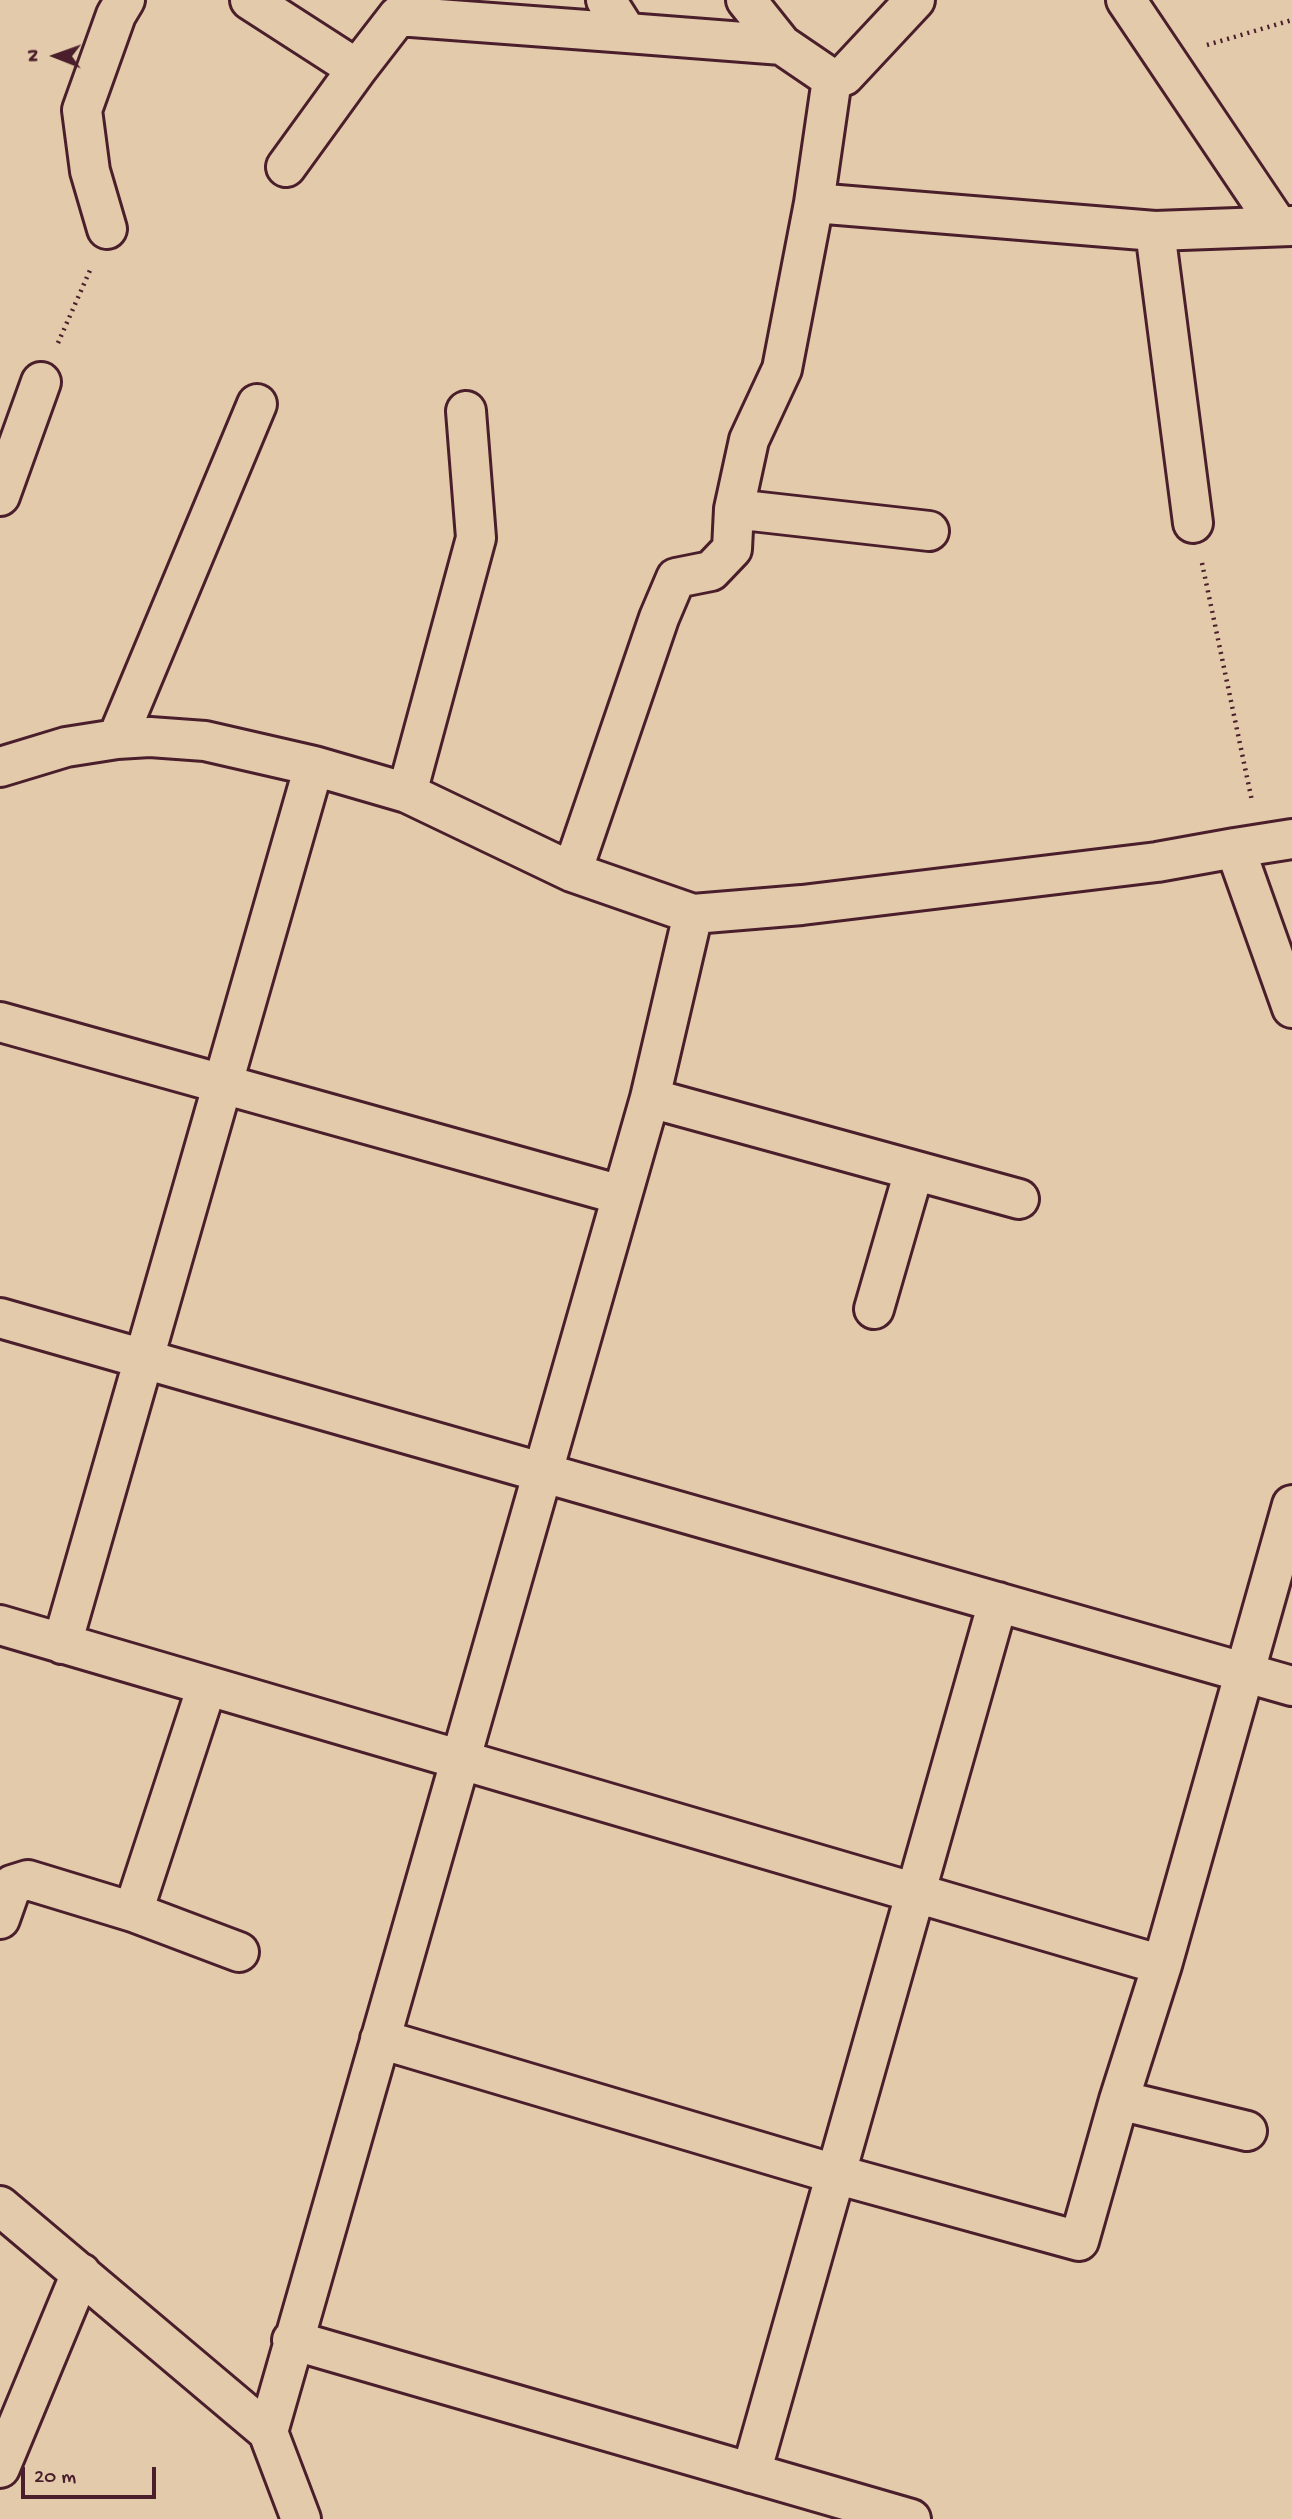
<!DOCTYPE html>
<html>
<head>
<meta charset="utf-8">
<style>
	body { margin:0 }
	#map { position:relative; width:1292px; height:2519px; overflow:hidden; background:#e3caab; font-family:"Gochi Hand",sans-serif }
	canvas { display:block }
	.north { position:absolute; left:21px; top:21px; width:70px; height:70px; -webkit-text-stroke:5px #e3caab; paint-order:stroke; rotate:271deg; font-size:19px; font-weight:700; line-height:28px; text-align:center; color:#4a1f2b }
	.north::after { content:''; display:block; margin:auto; width:24px; height:32px; background:#4a1f2b; clip-path:polygon(50% 0,100% 100%,50% 72%,0 100%) }
	.scale { position:absolute; left:21px; top:2467px; width:135px; height:32px; box-sizing:border-box; border:4px solid #4a1f2b; border-top:0; padding-left:9px; font-size:21px; line-height:24px; white-space:nowrap; color:#4a1f2b; -webkit-text-stroke:5px #e3caab; paint-order:stroke }
</style>
</head>
<body>
<div id="map">
<canvas width="1292" height="2519"></canvas>
<div class="north">N</div>
<div class="scale">20 m</div>
</div>
<script>
const ctx = document.querySelector('canvas').getContext('2d');
ctx.lineJoin = 'round';
const poly = rows => new Path2D(rows.map(r => 'M' + r).join(''));
function strokePath(path, color, width, dash) { ctx.strokeStyle = color; ctx.lineWidth = width; ctx.lineCap = dash ? 'butt' : 'round'; ctx.setLineDash(dash || []); ctx.stroke(path); }
const minor = poly([
	[250,0,357,69,286,167],
	[606,0,627,33,782,45,832,79],
	[746,0,782,45],
	[1126,0,1278,226],
	[357,69,398,16,627,33],
	[814,203,832,79,844,76,915,0],
	[107,229,90,171,82,110,116,15,125,0],
	[1155,231,1193,523],
	[0,496,41,382],
	[734,509,929,531],
	[117,739,257,404],
	[0,767,66,747,117,739,150,737,205,741,314,766,407,793,572,872,693,914,802,905,1157,862,1235,848,1292,1008],
	[407,793,476,538,466,411],
	[1235,848,1292,839],
	[572,872,659,618,676,578,711,571,732,549,734,509,749,440,782,369,814,203,1155,231,1292,226],
	[0,1022,621,1195],
	[650,1098,1019,1199],
	[874,1309,914,1171],
	[0,1318,1292,1686],
	[0,1625,1162,1965],
	[62,1644,314,766],
	[133,1912,207,1686],
	[0,1919,12,1885,28,1880,133,1912,239,1952],
	[380,2039,835,2174,1079,2241,1119,2100,1162,1965,1292,1505],
	[1119,2100,1247,2131],
	[0,2206,268,2432,301,2519],
	[292,2340,911,2519],
	[268,2432,650,1098,693,914],
	[0,2468,81,2273],
	[751,2473,998,1602]
]);
strokePath(minor, '#4a1f2b', 44);
strokePath(poly([
	[1207,45,1292,20],
	[58,343,91,268],
	[1202,563,1252,801]
]), '#4a1f2b', 4.5, [2, 5]);
strokePath(minor, '#e3caab', 38);
</script>
</body>
</html>
